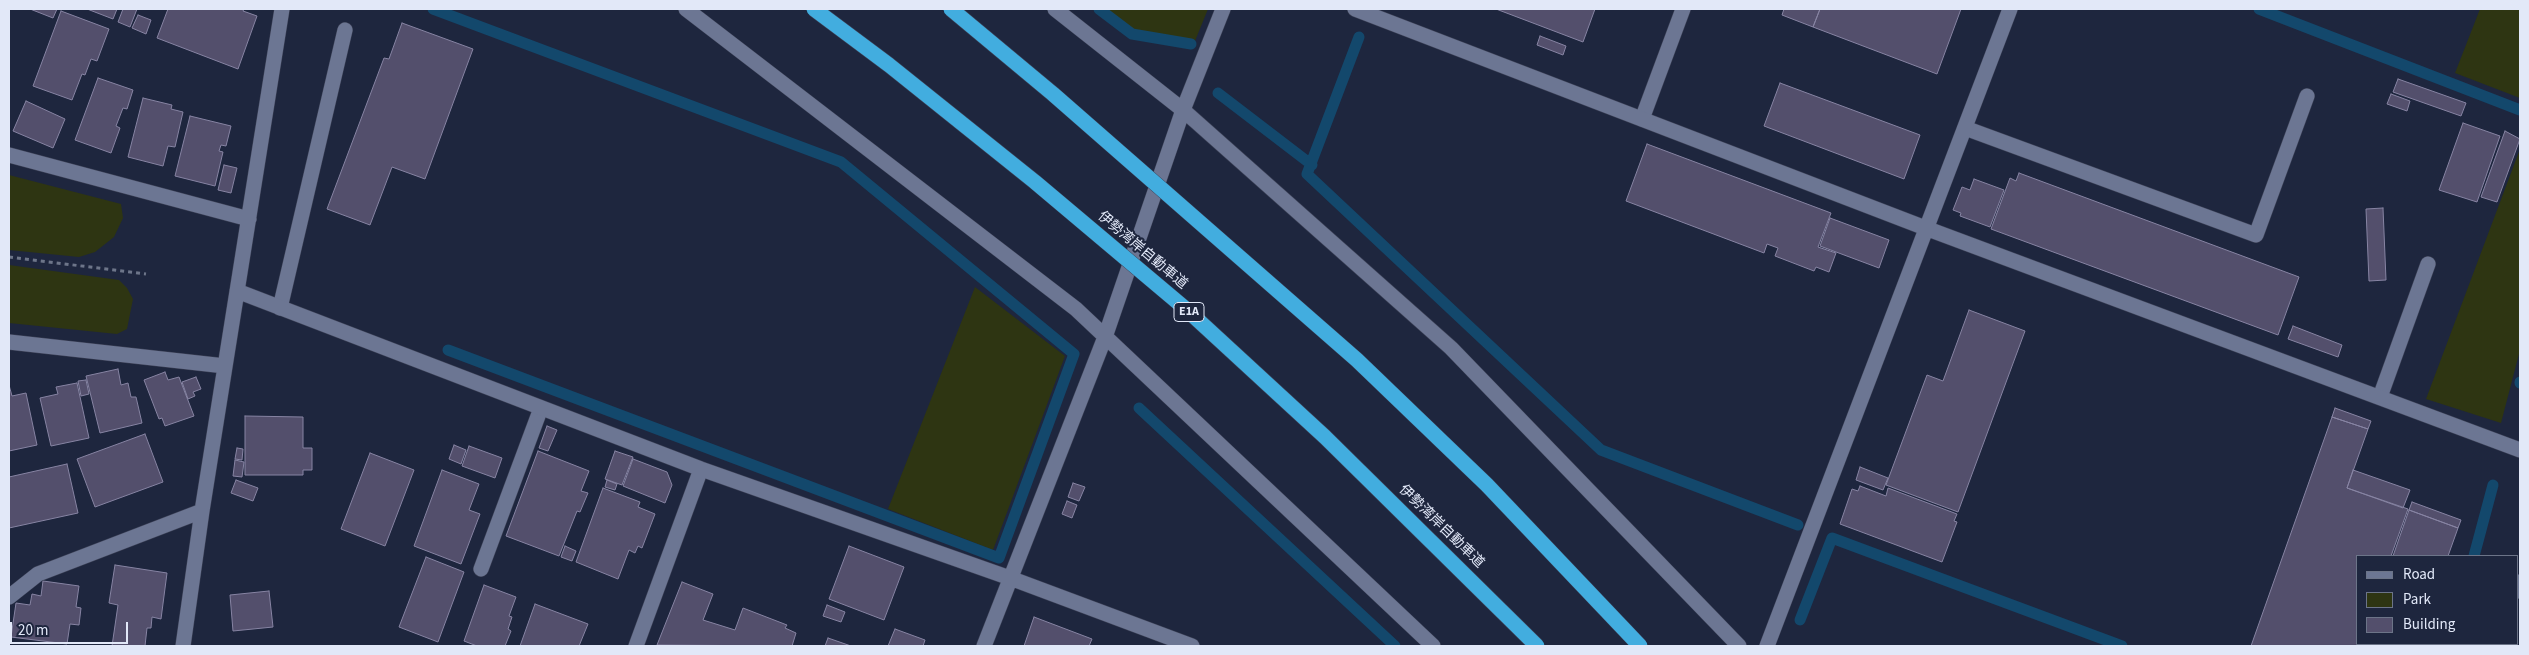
<!DOCTYPE html>
<html>
<head>
<meta charset="utf-8">
<style>
	body { margin:0 }
	#map { position:relative; width:2529px; height:655px; overflow:hidden; background:#1e263e; font-family:"Source Sans 3",sans-serif }
	canvas { display:block }
	.frame { position:absolute; inset:0; border:10px solid #e2e8f8; pointer-events:none }
	.legend { position:absolute; left:2356px; top:555px; width:162px; height:90px; box-sizing:border-box; background:#1e263e; border:1px solid #6c7488; margin:0; padding:6px 9px; list-style:none; font-size:15px; color:#e2e8f8 }
	.legend li { display:flex; align-items:center; gap:10px; height:25px }
	.legend b { width:25px; border:1px solid #6c7488 }
	.scale { position:absolute; left:10px; top:622px; width:118px; height:22px; box-sizing:border-box; border:2px solid #e2e8f8; border-top:0; padding-left:6px; font-size:15px; line-height:18px; white-space:nowrap; color:#e2e8f8; -webkit-text-stroke:4px #1e263e; paint-order:stroke }
</style>
</head>
<body>
<div id="map">
<canvas width="2529" height="655"></canvas>
<div class="frame"></div>
<ul class="legend">
<li><b style="height:6px;background:#6c7693"></b>Road</li>
<li><b style="height:14px;background:#2e3512"></b>Park</li>
<li><b style="height:14px;background:#534f6c"></b>Building</li>
</ul>
<div class="scale">20 m</div>
</div>
<script>
const ctx = document.querySelector('canvas').getContext('2d');
ctx.lineJoin = 'round';
function fillPath(path, color) { ctx.fillStyle = color; ctx.fill(path, 'evenodd'); }
const poly = rows => new Path2D(rows.map(r => 'M' + r).join(''));
function strokePath(path, color, width, dash) { ctx.strokeStyle = color; ctx.lineWidth = width; ctx.lineCap = dash ? 'butt' : 'round'; ctx.setLineDash(dash || []); ctx.stroke(path); }
function write(font, color, halo, rows, align = 'center') {
  ctx.font = font + ' "Source Sans 3","Noto Sans JP",sans-serif'; ctx.lineWidth = 4; ctx.setLineDash([]); ctx.textBaseline = 'middle'; ctx.strokeStyle = halo; ctx.fillStyle = color; for (const [text, x, y, turn = 0] of rows) {
    ctx.save(); ctx.translate(x, y); ctx.rotate((+turn || 0) * Math.PI / 180); ctx.textAlign = isNaN(turn) ? turn : align; if (halo) ctx.strokeText(text, 0, 0); ctx.fillText(text, 0, 0); ctx.restore();
  }
}
fillPath(poly([
	[1104,9,1208,9,1195,41,1132,29],
	[2480,9,2520,9,2520,98,2455,73],
	[2520,149,2520,350,2501,423,2426,399],
	[9,175,121,204,123,218,114,237,95,252,79,257,9,250],
	[9,265,119,280,127,288,133,299,127,329,117,334,9,323],
	[975,287,1065,356,993,550,888,509]
]), '#2e3512');
strokePath(poly([
	[433,9,841,162,1074,354,999,558,448,350],
	[1099,9,1132,34,1191,44],
	[2259,9,2520,110],
	[1359,37,1307,174,1601,450,1798,525],
	[1218,93,1312,165],
	[2520,383,2520,382],
	[1139,408,1395,646],
	[2474,556,2493,485],
	[1800,620,1832,538,2122,646],
	[2451,646,2451,644]
]), '#13486c', 11);
const building = poly([
	[30,9,57,9,53,18,30,9],
	[87,9,117,9,113,19,87,9],
	[123,9,137,9,130,27,118,22,123,9],
	[168,9,244,9,243,11,257,16,238,69,157,38,168,9],
	[1496,9,1595,9,1583,42,1496,9],
	[1784,9,1820,9,1813,27,1782,15,1784,9],
	[1820,9,1961,9,1937,74,1813,27,1820,9],
	[61,11,109,29,97,61,91,59,85,75,82,74,72,100,33,86,61,11],
	[138,15,151,20,146,34,132,28,138,15],
	[402,23,473,49,425,179,392,167,370,225,327,209,384,58,389,59,402,23],
	[1540,36,1566,46,1563,55,1537,45,1540,36],
	[98,78,133,90,127,109,123,108,116,126,120,128,111,153,75,140,98,78],
	[2398,79,2466,103,2461,116,2393,92,2398,79],
	[1780,83,1920,135,1904,179,1764,126,1780,83],
	[2391,94,2410,101,2407,111,2387,104,2391,94],
	[143,98,172,105,171,109,183,112,175,147,168,146,163,166,128,157,143,98],
	[26,101,65,119,53,148,13,131,26,101],
	[190,116,231,126,226,146,221,145,219,151,223,152,215,186,175,176,190,116],
	[2463,123,2500,136,2477,202,2439,190,2463,123],
	[2505,131,2520,139,2497,202,2481,197,2505,131],
	[1647,144,1831,213,1818,247,1836,253,1829,272,1816,267,1814,271,1775,256,1778,248,1767,244,1764,253,1626,201,1647,144],
	[224,165,237,168,231,193,218,190,224,165],
	[2019,173,2299,277,2278,335,1991,229,2010,178,2016,181,2019,173],
	[1974,179,2004,190,1990,227,1960,216,1961,213,1953,210,1962,187,1970,190,1974,179],
	[2383,208,2386,280,2369,281,2366,209,2383,208],
	[1830,218,1889,240,1879,268,1820,246,1830,218],
	[1969,310,2025,331,1958,512,1886,485,1927,375,1943,381,1969,310],
	[2293,326,2342,345,2338,357,2288,339,2293,326],
	[118,369,121,385,128,383,131,397,136,397,142,423,100,433,86,376,118,369],
	[165,372,168,380,179,377,194,416,165,426,162,418,159,419,144,380,165,372],
	[196,377,201,389,193,392,195,396,188,399,182,382,196,377],
	[86,380,89,394,81,396,78,381,86,380],
	[77,383,89,438,51,446,40,398,58,394,56,387,77,383],
	[9,385,12,396,26,393,37,445,9,451,9,385],
	[2335,408,2371,421,2368,429,2332,417,2335,408],
	[245,416,303,417,303,448,312,448,312,470,303,470,303,475,245,475,245,416],
	[2332,417,2368,429,2347,488,2408,509,2391,556,2358,556,2359,646,2251,646,2332,417],
	[547,426,557,430,548,451,539,448,547,426],
	[145,434,163,482,95,507,77,459,145,434],
	[454,445,466,450,461,464,449,459,454,445],
	[469,446,502,458,495,478,462,466,469,446],
	[237,448,243,449,242,460,235,459,237,448],
	[538,451,589,471,581,491,588,493,580,512,577,511,559,556,506,536,538,451],
	[615,451,633,457,622,485,605,479,615,451],
	[370,453,414,470,385,546,341,529,370,453],
	[633,459,667,472,672,485,665,503,623,486,633,459],
	[235,460,244,462,242,477,233,476,235,460],
	[67,464,78,513,9,528,9,477,67,464],
	[1860,467,1888,478,1883,490,1856,480,1860,467],
	[442,470,479,484,469,510,480,514,461,564,414,546,442,470],
	[2353,470,2410,490,2403,508,2347,488,2353,470],
	[236,480,258,488,253,501,231,493,236,480],
	[607,480,617,484,615,490,605,487,607,480],
	[1073,483,1085,487,1079,501,1068,497,1073,483],
	[1860,486,1886,496,1888,488,1957,514,1954,521,1957,522,1942,562,1840,524,1852,489,1858,491,1860,486],
	[603,488,640,502,638,507,655,514,642,548,638,546,635,553,629,550,618,579,576,562,603,488],
	[1067,501,1077,505,1072,518,1062,514,1067,501],
	[2412,502,2461,520,2458,528,2409,510,2412,502],
	[2409,510,2458,528,2448,556,2393,556,2409,510],
	[565,546,576,551,572,561,561,557,565,546],
	[849,546,904,567,884,620,829,599,849,546],
	[426,557,464,572,438,642,399,627,426,557],
	[115,565,167,573,161,619,152,617,151,628,147,628,145,646,112,646,118,605,109,603,115,565],
	[43,581,79,586,76,607,81,608,79,625,70,624,67,644,11,637,16,603,30,605,32,594,41,596,43,581],
	[682,582,713,594,703,620,735,630,743,608,787,625,785,628,796,633,792,646,657,645,682,582],
	[484,585,516,597,509,616,512,617,508,629,511,631,505,646,477,646,464,641,484,585],
	[269,591,273,627,233,631,230,595,269,591],
	[535,604,588,624,579,646,520,646,535,604],
	[827,605,845,612,841,622,823,616,827,605],
	[1034,617,1092,639,1089,646,1024,646,1034,617],
	[895,629,925,640,923,646,888,646,895,629],
	[828,638,851,646,825,646,828,638],
	[2361,644,2417,644,2416,646,2361,646,2361,644]
]);
fillPath(building, '#534f6c');
strokePath(building, '#8784a3', 1);
const lane = poly([
	[1642,119,1683,9],
	[1965,128,2256,235,2307,96],
	[280,308,345,30],
	[2380,397,2428,264],
	[481,569,541,408]
]);
const street = poly([
	[686,9,1076,309,1433,646],
	[1055,9,1183,110,1451,348,1739,646],
	[1355,9,1928,229,2520,450],
	[9,155,249,219],
	[237,291,701,469,1010,578,1192,646],
	[9,342,225,366],
	[2518,591,2520,582],
	[9,597,38,574,202,511],
	[183,646,202,511,282,9],
	[636,646,701,469],
	[984,646,1105,337,1183,110,1223,9],
	[1767,646,2010,9],
	[2502,646,2503,644]
]);
strokePath(lane, '#3d4257', 16);
strokePath(street, '#3d4257', 16);
strokePath(poly([
	[9,257,146,274]
]), '#6d7589', 3, [4, 4]);
strokePath(lane, '#6c7693', 15);
strokePath(street, '#6c7693', 15);
const highwayBridge = poly([
	[814,9,889,65,1035,182,1187,310,1325,437,1537,646],
	[951,9,1053,94,1357,360,1487,485,1640,646]
]);
strokePath(highwayBridge, '#3d4257', 16, []);
strokePath(highwayBridge, '#42addf', 15);
for (const [x, y, w] of [
	[1189,312,30]
]) { const box = new Path2D(); box.roundRect(x - w / 2, y - 9.5, w, 19, 4); ctx.fillStyle = '#1e263e'; ctx.fill(box); strokePath(box, '#e2e8f8', 1); }
write('bold 12px', '#e2e8f8', null, [
	["E1A",1189,312]
]);
write('14px', '#e2e8f8', '#1e263e', [
	["伊勢湾岸自動車道",1142,251,40],
	["伊勢湾岸自動車道",1441,527,44]
]);
</script>
</body>
</html>
